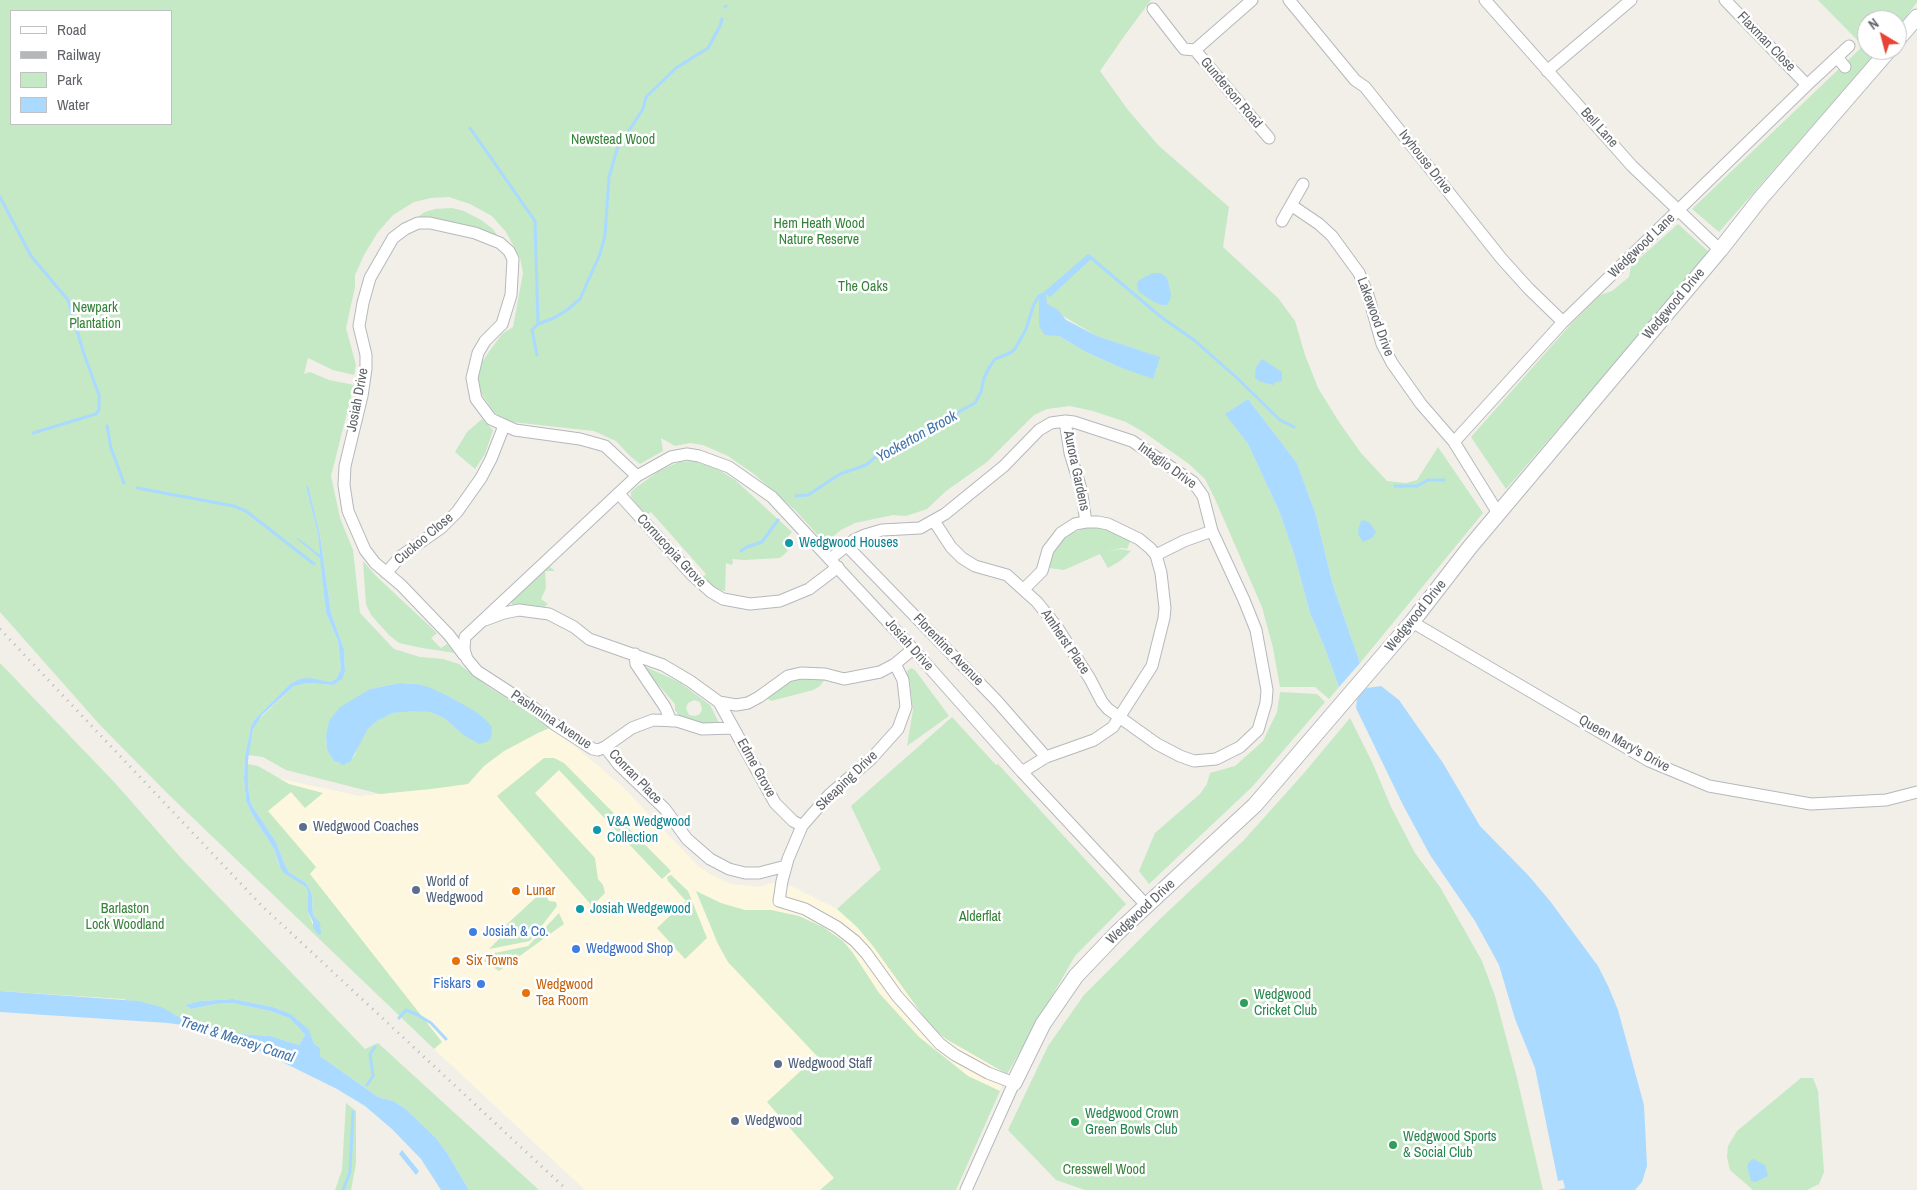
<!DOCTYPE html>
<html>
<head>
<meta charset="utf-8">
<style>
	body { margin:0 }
	#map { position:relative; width:1917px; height:1190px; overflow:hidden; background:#f1efe8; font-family:"Archivo Narrow",sans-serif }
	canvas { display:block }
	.legend { position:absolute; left:10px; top:10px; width:162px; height:115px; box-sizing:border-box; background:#fff; border:1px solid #bfc1c3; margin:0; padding:6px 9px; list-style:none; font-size:15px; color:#5f6368 }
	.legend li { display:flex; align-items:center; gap:10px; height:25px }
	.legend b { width:25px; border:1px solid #bfc1c3 }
	.north { position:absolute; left:1857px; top:10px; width:50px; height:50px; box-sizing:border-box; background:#fff; border:1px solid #bfc1c3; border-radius:50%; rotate:323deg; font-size:14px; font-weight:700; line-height:20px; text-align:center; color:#5f6368 }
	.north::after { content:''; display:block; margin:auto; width:18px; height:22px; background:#ea4335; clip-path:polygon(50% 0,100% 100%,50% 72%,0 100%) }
</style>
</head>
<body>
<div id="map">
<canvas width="1917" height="1190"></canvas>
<ul class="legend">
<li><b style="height:6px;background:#fff"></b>Road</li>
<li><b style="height:6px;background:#b6b7b8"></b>Railway</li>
<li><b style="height:14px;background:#c5e8c5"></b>Park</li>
<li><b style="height:14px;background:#aadaff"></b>Water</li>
</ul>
<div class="north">N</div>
</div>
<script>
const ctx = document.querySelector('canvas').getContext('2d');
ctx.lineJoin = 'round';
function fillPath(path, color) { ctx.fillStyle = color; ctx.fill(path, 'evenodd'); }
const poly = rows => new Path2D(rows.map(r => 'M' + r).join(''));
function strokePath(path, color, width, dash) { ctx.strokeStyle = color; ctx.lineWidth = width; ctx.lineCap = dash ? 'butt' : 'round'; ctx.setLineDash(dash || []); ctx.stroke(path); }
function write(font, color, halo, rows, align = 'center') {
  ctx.font = font + ' "Archivo Narrow",sans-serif'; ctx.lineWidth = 5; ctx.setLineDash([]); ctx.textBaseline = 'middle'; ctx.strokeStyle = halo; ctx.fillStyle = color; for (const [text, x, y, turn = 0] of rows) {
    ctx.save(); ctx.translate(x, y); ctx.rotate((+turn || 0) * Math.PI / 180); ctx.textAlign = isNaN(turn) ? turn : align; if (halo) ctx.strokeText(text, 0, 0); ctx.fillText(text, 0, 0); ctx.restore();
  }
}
fillPath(poly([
	[552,727,623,787,699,867,712,875,731,884,759,887,771,883,791,886,837,909,857,927,873,946,924,1017,936,1031,946,1039,1007,1074,956,1190,585,1190,434,1049,244,866,243,795,267,776,360,796,467,784,484,766,504,751,538,733]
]), '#fef7e0');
fillPath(poly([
	[0,0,1151,0,1125,35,1100,71,1128,110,1159,146,1229,207,1223,247,1278,298,1295,321,1305,355,1318,388,1339,422,1361,453,1387,481,1406,483,1417,480,1438,447,1483,513,1360,663,1333,585,1315,512,1297,463,1248,399,1226,414,1248,444,1279,511,1294,554,1310,613,1324,646,1339,687,1329,699,1315,687,1280,687,1273,648,1262,607,1215,499,1205,479,1189,464,1145,433,1126,422,1093,411,1070,406,1047,409,1034,415,987,462,946,491,927,509,906,516,893,515,855,523,841,530,825,543,796,511,754,474,728,456,703,445,690,443,675,446,661,438,663,451,640,464,630,456,616,441,594,431,512,422,495,413,480,392,477,380,480,365,491,349,502,334,513,327,523,273,520,258,506,232,492,216,470,204,449,197,431,198,414,202,393,215,378,232,364,255,355,275,355,287,346,328,356,365,354,375,333,370,308,358,304,374,310,372,329,380,354,385,331,476,340,518,353,550,360,613,394,649,420,657,443,659,459,664,490,688,552,727,538,733,504,751,484,766,468,784,431,789,380,794,286,770,263,757,248,755,253,729,259,719,294,686,308,683,333,685,345,672,344,649,331,613,320,535,308,487,306,487,318,534,326,613,338,641,341,669,336,679,330,682,299,679,290,684,255,719,251,726,245,756,244,779,246,801,253,816,274,849,279,865,288,875,306,887,308,893,308,912,313,925,318,921,313,915,312,895,309,888,306,883,289,872,285,865,276,842,251,804,248,786,247,764,258,766,289,784,323,793,305,808,291,792,268,811,316,867,310,874,442,1042,434,1049,168,794,100,725,0,612],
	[11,11,171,11,171,124,11,124],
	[1063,316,1097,336,1159,357,1153,378,1119,367,1084,351,1059,336],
	[400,683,418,684,452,698,484,718,492,729,462,734,444,718,430,712,412,710,393,713,377,721,368,729,358,746,355,755,348,763,340,764,334,761,327,750,326,736,370,689],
	[1818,0,1917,0,1917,2,1897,29,1897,20,1867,20,1867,50,1879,50,1719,232,1692,209,1863,46],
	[452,208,464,211,481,220,493,229,500,240,407,224,425,212,435,209],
	[1678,224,1710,253,1506,489,1471,437,1572,323,1600,295,1612,291,1629,277,1631,266],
	[482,419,493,430,485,454,475,469,455,452,467,432],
	[694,461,721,471,735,480,792,532,782,543,788,551,780,558,744,560,732,559,733,563,731,565,726,563,725,591,716,589,702,578,706,574,651,512,646,516,631,497,631,492,634,489,659,471,679,462],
	[1089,526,1101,528,1131,540,1127,549,1121,548,1106,552,1120,549,1131,551,1120,561,1108,568,1100,554,1064,570,1049,568,1053,554,1064,539,1072,533],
	[363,561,376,576,437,633,431,638,441,648,447,644,455,653,422,648,399,643,389,635,371,615,366,604],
	[547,567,550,567,555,571,545,571,546,588,541,599,548,604,544,607,525,605,512,606,511,601],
	[0,663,115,783,181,858,365,1049,378,1043,539,1190,469,1190,447,1153,436,1138,406,1109,393,1101,378,1097,320,1056,320,1048,314,1044,308,1030,291,1014,273,1007,233,999,200,1001,185,1005,191,1009,215,1004,232,1003,270,1011,289,1018,299,1028,305,1035,299,1045,270,1036,239,1034,183,1019,174,1014,123,999,0,991],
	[644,666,679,682,710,705,719,723,713,725,682,720,675,710,675,704,649,674,644,671],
	[694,700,700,702,702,709,700,714,695,716,689,715,686,708,688,703],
	[911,668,915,670,949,716,907,746,913,710,910,682,906,672],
	[791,678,825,679,820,686,813,690,771,701,766,697],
	[1280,692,1317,694,1325,702,1252,787,1149,884,1139,871,1155,833,1200,794,1207,784,1210,773,1235,766,1263,741,1277,712],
	[952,717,996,765,998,764,1126,904,1075,956,1007,1074,946,1039,936,1031,924,1017,873,946,857,927,837,909,881,869,851,806],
	[1350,718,1373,764,1391,807,1415,853,1440,887,1482,961,1495,996,1517,1078,1543,1190,1085,1190,1056,1180,1008,1130,1048,1046,1084,995,1160,919,1244,840,1304,773],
	[544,758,554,758,564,763,671,871,662,879,559,770,535,793,595,858,598,879,603,885,605,893,592,906,497,796],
	[671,875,688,891,707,938,685,959,657,928,686,901,668,881,667,877],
	[543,891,549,901,556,902,557,906,530,941,489,949,508,930,506,925],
	[696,891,721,903,745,910,771,910,799,916,823,927,843,941,853,953,879,993,919,1037,968,1076,1000,1091,956,1190,820,1190,834,1178,767,1102,817,1056,728,962,718,944],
	[559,913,564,924,499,971,484,961,490,954,528,946],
	[1801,1078,1813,1078,1818,1091,1824,1172,1819,1184,1807,1190,1753,1190,1730,1170,1727,1157,1728,1146,1737,1131],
	[346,1103,356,1111,356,1163,351,1190,335,1190,342,1170]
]), '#c5e8c5');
fillPath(poly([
	[1088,254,1092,258,1050,297,1044,292],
	[1153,273,1161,273,1167,278,1171,293,1170,300,1167,305,1161,305,1152,301,1138,291,1137,284,1139,280],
	[1043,294,1046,295,1047,304,1058,310,1066,320,1097,336,1160,357,1153,379,1119,367,1084,351,1059,336,1045,335,1039,326,1039,296],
	[1262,359,1282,372,1282,381,1276,382,1273,385,1261,382,1255,378,1256,367],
	[1248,399,1297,463,1315,512,1333,585,1360,663,1339,687,1324,646,1310,613,1294,554,1279,511,1248,444,1225,414],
	[308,486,320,535,331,613,344,649,345,672,342,679,333,685,308,683,294,686,262,715,253,729,248,760,248,786,251,804,276,842,285,865,289,872,306,883,309,888,312,895,313,915,320,923,321,934,319,935,313,928,313,922,308,912,308,893,306,887,284,873,280,867,274,849,253,816,246,801,244,779,245,756,251,726,255,719,290,684,299,679,310,678,330,682,336,679,341,669,338,641,326,613,320,558,297,539,298,538,320,555,318,534,306,487],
	[1363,520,1370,523,1376,532,1372,538,1363,542,1359,536,1358,530,1361,521],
	[400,683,418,684,431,688,452,698,476,712,484,718,492,727,491,738,487,742,479,744,462,734,444,718,430,712,412,711,393,713,377,721,368,729,350,762,343,765,334,761,327,750,326,736,329,721,340,707,370,689],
	[1381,686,1399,700,1443,763,1480,826,1528,875,1550,901,1598,966,1609,988,1618,1010,1644,1105,1647,1166,1642,1182,1635,1190,1557,1190,1565,1188,1563,1180,1558,1181,1535,1068,1515,1019,1499,965,1475,921,1430,855,1403,805,1356,708,1357,699,1363,691,1367,688],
	[0,991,138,1001,161,1007,183,1019,239,1034,270,1036,299,1045,305,1035,299,1028,289,1018,270,1011,232,1003,215,1004,191,1009,185,1005,200,1001,233,999,273,1007,291,1014,309,1030,314,1044,320,1048,320,1056,378,1097,393,1101,406,1109,436,1138,447,1153,469,1190,441,1190,421,1159,392,1129,365,1106,337,1089,244,1043,183,1025,168,1023,0,1012],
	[402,1150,419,1171,416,1175,399,1154],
	[1753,1159,1765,1165,1768,1176,1756,1182,1751,1181,1747,1166,1749,1162]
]), '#aadaff');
strokePath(poly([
	[725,7,726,6],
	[470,128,535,221,538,324],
	[0,197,31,256,68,300,84,354,99,395,99,410,96,414,33,433],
	[1088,257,1089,256,1161,317,1194,340,1237,378,1280,420,1294,427],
	[537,355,532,330,538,324,554,318,567,310,580,299,600,254,605,235,609,177,617,149,643,109,646,97,676,68,708,48,720,26,722,19],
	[107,426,111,448,124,483],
	[1395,486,1417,486,1428,480,1444,480],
	[137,488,234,506,246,511,314,564],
	[796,496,808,495,840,474,866,465,874,458,882,455,890,449,914,441,929,431,936,430,960,411,975,403,981,392,984,378,990,366,995,359,1010,353,1015,349,1026,329,1034,304,1039,296,1050,292],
	[741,551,747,547,762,542,778,520],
	[399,1018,406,1010,416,1014,431,1023,446,1039],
	[367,1085,373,1076,370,1054,375,1047],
	[343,1190,350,1172,353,1112]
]), '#aadaff', 3);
const street = poly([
	[1289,0,1355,80,1365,87,1501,258,1528,288,1563,322],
	[1485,0,1632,166,1720,250],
	[1725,0,1807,85],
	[1153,9,1184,49,1195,50,1269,138],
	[1195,50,1252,0],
	[1837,57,1845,67],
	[1547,71,1631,0],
	[1291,205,1319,224,1332,236,1359,273,1368,295,1382,344,1392,363,1421,404,1454,442,1498,513],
	[1282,221,1303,184],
	[1065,421,1070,453,1081,489,1086,522],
	[1454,442,1563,322,1807,85,1849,46],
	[619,494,692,575,711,592,723,599,750,604,780,601,809,589,838,567],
	[846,545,997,701,1046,757],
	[1156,555,1184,541,1212,531],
	[830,559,854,540,865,535,882,530,920,528,945,514,1004,466,1039,430,1051,423,1065,421,1074,422,1132,441,1193,482,1203,496,1212,531,1244,600,1256,630,1267,690,1266,703,1258,730,1240,747,1216,759,1194,761,1180,756,1157,744,1108,709,1102,702,1090,679,1057,627,1037,602,1007,575,975,566,962,558,951,547,934,521],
	[386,573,401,556,441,528,457,512,481,478,491,459,504,426],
	[485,620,504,613,519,610,549,614,574,627,589,639,663,665,690,681,719,702,736,705,748,703,759,697,788,676,801,673,825,674,844,679,880,672,895,664,913,649],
	[1412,622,1649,761,1709,786,1811,804,1886,800,1917,792],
	[635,654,636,664,665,707,671,721],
	[464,655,449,635,401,585,375,563,365,550,348,511,344,485,345,466,362,396,366,369,366,355,359,326,363,303,370,278,393,238,405,229,418,223,430,223,475,233,500,243,509,251,513,259,511,295,502,324,485,341,478,353,472,378,476,399,491,419,515,430,580,439,605,446,637,476],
	[895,664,903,680,906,707,898,729,871,759,829,795,802,826,788,859,782,881,779,901,805,909,837,927,855,941,866,953,897,996,940,1044,955,1055,988,1073,1014,1083,966,1190],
	[719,702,775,803,793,821,802,826],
	[733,728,702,729,677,721,653,720,632,728,605,747,598,750,593,749,554,724,534,708,477,671,467,659,464,649,465,637,637,476,671,457,687,454,699,456,729,467,772,497,913,649,1022,772,1147,906],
	[605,747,619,765,665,809,687,839,710,859,729,869,745,873,759,873,786,866],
	[1022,772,1046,757,1094,740,1113,727,1152,666,1164,618,1165,608,1161,573,1156,555,1150,548,1139,539,1108,524,1098,522,1086,522,1075,524,1061,533,1048,550,1042,571,1024,589]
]);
const secondary = poly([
	[1897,40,1917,17],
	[1014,1083,1043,1024,1076,976,1117,933,1255,805,1412,622,1470,547,1720,250,1760,199,1889,50]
]);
strokePath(street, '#b5b8bc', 13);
strokePath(secondary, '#b6babf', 17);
strokePath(street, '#fff', 11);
strokePath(secondary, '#fff', 15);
strokePath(poly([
	[0,629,261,905,567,1190]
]), '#b6b7b8', 3, [1, 6]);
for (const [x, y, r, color] of [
	[789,543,5,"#0f9aa8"],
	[303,827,5,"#5c6f8a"],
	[597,830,5,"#0f9aa8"],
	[416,890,5,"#5c6f8a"],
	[516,891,5,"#e8710a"],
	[580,909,5,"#0f9aa8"],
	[473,932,5,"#3f7fe0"],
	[576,949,5,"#3f7fe0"],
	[456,961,5,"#e8710a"],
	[481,984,5,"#3f7fe0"],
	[526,993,5,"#e8710a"],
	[1244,1003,5,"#2e9e5b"],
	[778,1064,5,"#5c6f8a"],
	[735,1121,5,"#5c6f8a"],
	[1075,1122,5,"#2e9e5b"],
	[1393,1145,5,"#2e9e5b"]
]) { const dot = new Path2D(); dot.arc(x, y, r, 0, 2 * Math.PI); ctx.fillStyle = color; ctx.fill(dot); strokePath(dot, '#fff', 2); }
write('14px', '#5f6368', '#fff', [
	["Flaxman Close",1766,42,46],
	["Gunderson Road",1231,93,50],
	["Bell Lane",1599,128,48],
	["Ivyhouse Drive",1425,162,52],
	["Wedgwood Lane",1642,246,-44],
	["Wedgwood Drive",1674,304,-50],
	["Lakewood Drive",1375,317,70],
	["Josiah Drive",358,400,-79],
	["Intaglio Drive",1167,466,36],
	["Aurora Gardens",1076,471,78],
	["Cuckoo Close",424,539,-40],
	["Cornucopia Grove",671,551,47],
	["Wedgwood Drive",1416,616,-51],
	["Amherst Place",1065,642,56],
	["Josiah Drive",909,645,48],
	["Florentine Avenue",948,650,46],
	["Pashmina Avenue",551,720,34],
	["Queen Mary's Drive",1624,744,29],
	["Edme Grove",756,768,61],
	["Conran Place",635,777,46],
	["Skeaping Drive",847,781,-44],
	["Wedgwood Drive",1141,912,-43]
]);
write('14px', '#348238', '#fff', [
	["Newstead Wood",613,140],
	["Hem Heath Wood",819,224],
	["Nature Reserve",819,240],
	["The Oaks",863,287],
	["Newpark",95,308],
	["Plantation",95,324],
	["Barlaston",125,909],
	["Lock Woodland",125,925],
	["Alderflat",980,917],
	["Cresswell Wood",1104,1170]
]);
write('14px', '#0d838f', '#fff', [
	["Wedgwood Houses",799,543],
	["V&A Wedgwood",607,822],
	["Collection",607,838],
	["Josiah Wedgewood",590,909]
], 'left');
write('14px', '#4e5e75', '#fff', [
	["Wedgwood Coaches",313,827],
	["World of",426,882],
	["Wedgwood",426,898],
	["Wedgwood Staff",788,1064],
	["Wedgwood",745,1121]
], 'left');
write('14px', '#c56008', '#fff', [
	["Lunar",526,891],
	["Six Towns",466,961],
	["Wedgwood",536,985],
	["Tea Room",536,1001]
], 'left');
write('14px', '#366cbe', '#fff', [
	["Josiah & Co.",483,932],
	["Wedgwood Shop",586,949],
	["Fiskars",471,984,"right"]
], 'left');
write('14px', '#27864d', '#fff', [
	["Wedgwood",1254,995],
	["Cricket Club",1254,1011],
	["Wedgwood Crown",1085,1114],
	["Green Bowls Club",1085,1130],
	["Wedgwood Sports",1403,1137],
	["& Social Club",1403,1153]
], 'left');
write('italic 15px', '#4174aa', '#fff', [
	["Yockerton Brook",917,437,-29],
	["Trent & Mersey Canal",237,1040,18]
]);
</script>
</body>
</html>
